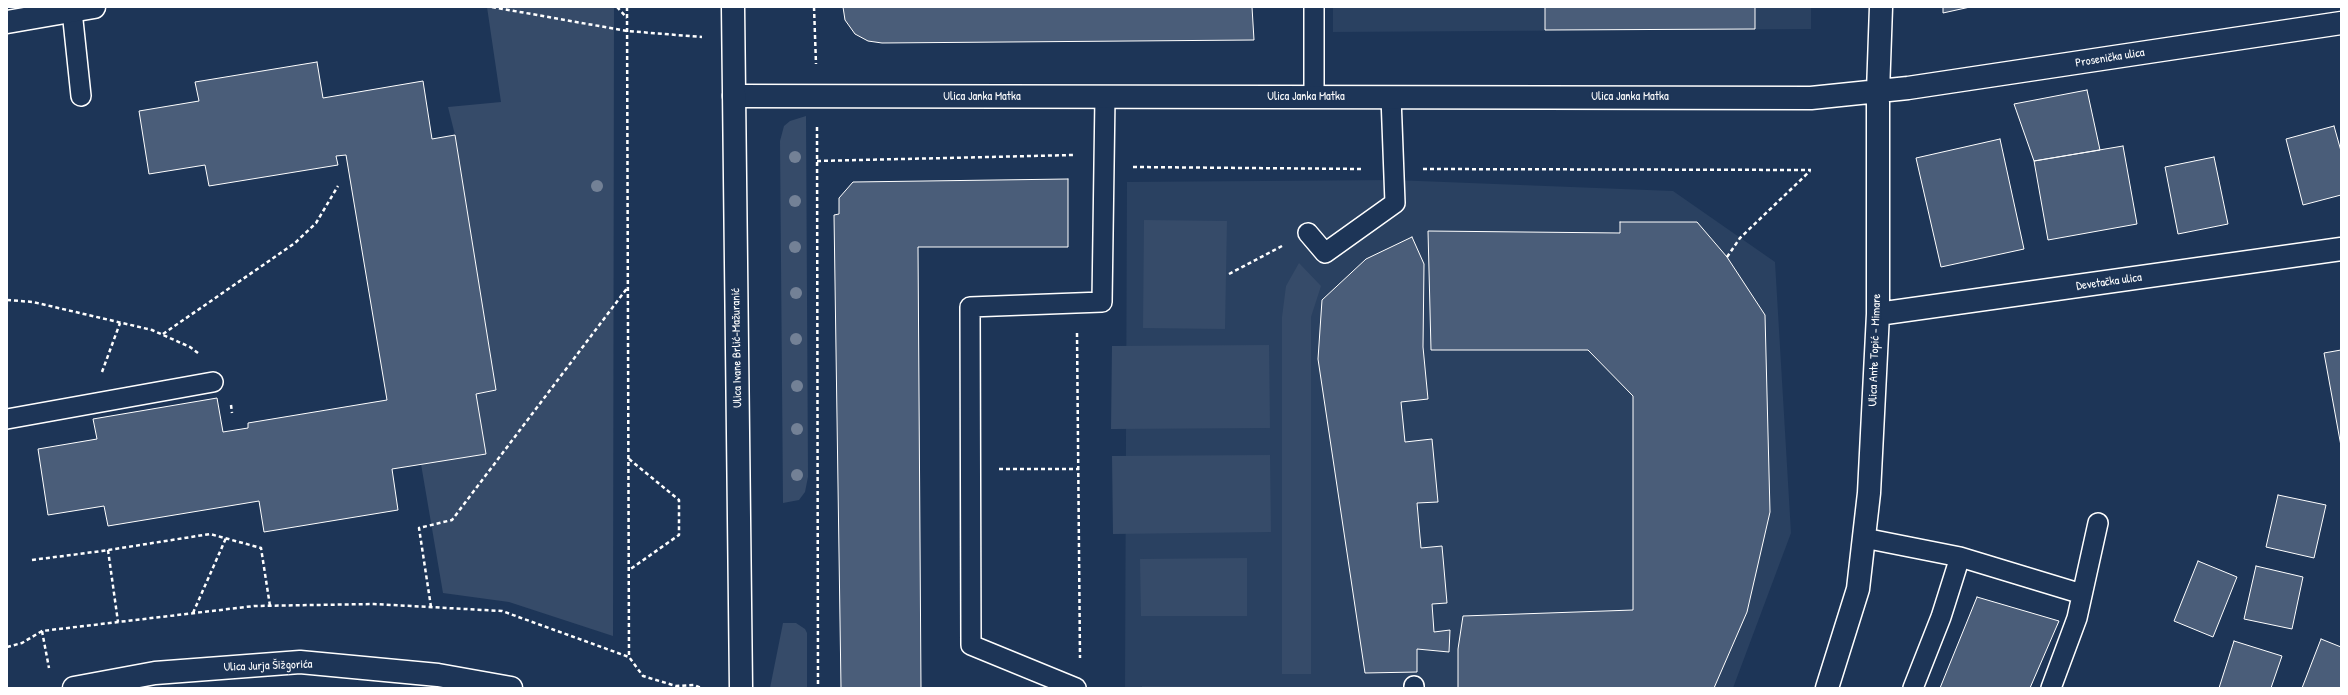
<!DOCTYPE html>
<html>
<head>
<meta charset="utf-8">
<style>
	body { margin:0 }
	#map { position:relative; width:2348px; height:695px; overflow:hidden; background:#1d3557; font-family:"Patrick Hand",sans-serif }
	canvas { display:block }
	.frame { position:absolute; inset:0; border:8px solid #fff; pointer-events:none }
</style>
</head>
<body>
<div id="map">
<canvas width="2348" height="695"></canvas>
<div class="frame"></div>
</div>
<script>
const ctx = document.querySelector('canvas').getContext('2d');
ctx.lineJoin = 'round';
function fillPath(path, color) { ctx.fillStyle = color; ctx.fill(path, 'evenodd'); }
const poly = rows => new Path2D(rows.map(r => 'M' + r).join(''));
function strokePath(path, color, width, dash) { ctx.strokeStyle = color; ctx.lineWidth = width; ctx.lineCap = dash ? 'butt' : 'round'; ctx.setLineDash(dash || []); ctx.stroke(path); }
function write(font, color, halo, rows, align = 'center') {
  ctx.font = font + ' "Patrick Hand",sans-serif'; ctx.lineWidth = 4; ctx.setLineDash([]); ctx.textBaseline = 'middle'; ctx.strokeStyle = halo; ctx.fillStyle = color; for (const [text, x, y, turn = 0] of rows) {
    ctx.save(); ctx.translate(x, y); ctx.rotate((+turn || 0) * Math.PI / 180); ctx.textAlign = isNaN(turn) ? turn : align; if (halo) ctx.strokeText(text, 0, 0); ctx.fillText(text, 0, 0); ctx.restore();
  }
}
fillPath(poly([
	[1333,7,1811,7,1811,29,1333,32],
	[1394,180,1673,191,1775,262,1791,533,1733,688,1125,688,1127,182]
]), '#2a4161');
fillPath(poly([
	[487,7,614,7,613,636,509,602,443,593,421,464,486,454,476,394,496,390,455,135,448,107,501,102],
	[806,116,808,477,805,492,799,500,783,503,780,141,784,126,790,121],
	[1144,220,1227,221,1225,329,1143,328],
	[1299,263,1321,286,1311,317,1311,674,1282,674,1282,317,1286,286],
	[1269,345,1270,428,1111,429,1112,346],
	[1270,455,1271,532,1113,534,1112,456],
	[1247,558,1247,616,1141,616,1140,559],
	[783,623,796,623,805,629,807,633,807,688,770,688],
	[1142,686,1375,688,1142,688]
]), '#364b69');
const building = poly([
	[843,7,1252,7,1254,40,882,43,868,41,855,34,845,20,843,7],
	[1545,7,1755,7,1755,29,1545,30,1545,7],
	[1943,7,1970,7,1943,13,1943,7],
	[317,62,323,98,423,81,432,139,455,135,496,390,476,394,486,454,392,469,398,510,264,532,259,501,108,526,104,506,48,515,38,449,97,439,93,419,217,398,223,432,248,428,248,423,387,400,346,155,336,156,338,165,209,186,205,165,149,174,139,111,199,101,195,82,317,62],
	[2087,90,2100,150,2034,161,2014,104,2087,90],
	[2334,126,2341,151,2341,195,2303,205,2286,139,2334,126],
	[2000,139,2024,249,1941,267,1916,158,2000,139],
	[2123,146,2137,224,2048,240,2034,161,2123,146],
	[2214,157,2228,224,2178,234,2165,167,2214,157],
	[1068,179,1068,247,918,247,921,688,841,688,834,215,839,214,839,198,853,182,1068,179],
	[1620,222,1697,222,1727,257,1765,315,1770,512,1747,612,1714,688,1458,688,1458,649,1463,616,1633,610,1633,396,1588,350,1431,350,1428,231,1620,233,1620,222],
	[1412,237,1424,264,1423,347,1428,399,1401,402,1405,442,1432,439,1438,502,1417,503,1421,548,1442,546,1447,603,1432,604,1434,632,1450,630,1449,652,1417,649,1417,672,1365,673,1318,359,1322,300,1366,259,1412,237],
	[2341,350,2341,446,2324,353,2341,350],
	[2278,495,2326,505,2314,558,2266,547,2278,495],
	[2198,561,2237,577,2213,637,2174,621,2198,561],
	[2256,566,2303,577,2292,629,2244,619,2256,566],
	[1977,597,2059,621,2030,688,1940,688,1977,597],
	[2321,639,2341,647,2341,688,2302,688,2321,639],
	[2234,641,2282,656,2271,688,2219,688,2234,641]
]);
fillPath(building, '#4a5d79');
strokePath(building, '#fff', 1);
const lane = poly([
	[1314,7,1314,97],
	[72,11,81,96],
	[1308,233,1325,253,1395,203,1391,97],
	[7,419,213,382],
	[1864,538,1960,557],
	[1076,688,971,645,970,307,1102,302,1105,97],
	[1414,688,1414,686],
	[1913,688,1941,617,1960,557,2082,594],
	[2051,688,2077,618,2098,523]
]);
const street = poly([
	[7,22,94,7],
	[734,96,1811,98,1908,88,2341,23],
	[1878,314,2341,249],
	[1827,688,1858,589,1869,493,1878,314,1878,92,1881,7]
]);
const secondary = poly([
	[733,7,741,688],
	[74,688,155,673,300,662,438,675,511,688]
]);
strokePath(lane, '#fff', 22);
strokePath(street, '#fff', 25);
strokePath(secondary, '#fff', 25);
strokePath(poly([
	[492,7,627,31,702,37],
	[617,7,627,18],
	[627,7,629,657],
	[814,7,816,64],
	[817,127,818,688],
	[817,161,1074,155],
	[1133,167,1364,169],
	[1423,169,1811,170],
	[1727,257,1740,238,1810,171],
	[1229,274,1282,246],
	[7,300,33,302,152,330,190,347,198,353],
	[1077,333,1080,658],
	[163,334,295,243,316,223,338,186],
	[102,372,120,323],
	[231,405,232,413],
	[629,459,679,500,679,535,629,570],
	[999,469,1079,469],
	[108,550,118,622],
	[32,560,102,551,210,534,261,548,270,606],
	[431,607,419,528,452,520,628,287],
	[193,613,226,538],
	[42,631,49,668],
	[7,647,22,643,42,631,254,606,374,604,502,611,629,657,643,676,676,686,694,685,701,688]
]), '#fff', 2.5, [4, 3]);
strokePath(lane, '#1d3557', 19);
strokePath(street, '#1d3557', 22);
strokePath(secondary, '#1d3557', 22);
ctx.fillStyle = '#738196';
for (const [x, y] of [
	[795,157],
	[597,186],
	[795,201],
	[795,247],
	[796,293],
	[796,339],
	[797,386],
	[797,429],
	[797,475]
]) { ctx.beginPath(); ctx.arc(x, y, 6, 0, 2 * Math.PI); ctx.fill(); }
write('12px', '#fff', '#1d3557', [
	["Prosenička ulica",2110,58,-9],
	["Ulica Janka Matka",982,97],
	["Ulica Janka Matka",1306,97],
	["Ulica Janka Matka",1630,97],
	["Devetačka ulica",2109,282,-8],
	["Ulica Ivane Brlić-Mažuranić",737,348,-91],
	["Ulica Ante Topić - Mimare",1875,350,-88],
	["Ulica Jurja Šižgorića",268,666,-2]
]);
</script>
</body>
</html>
